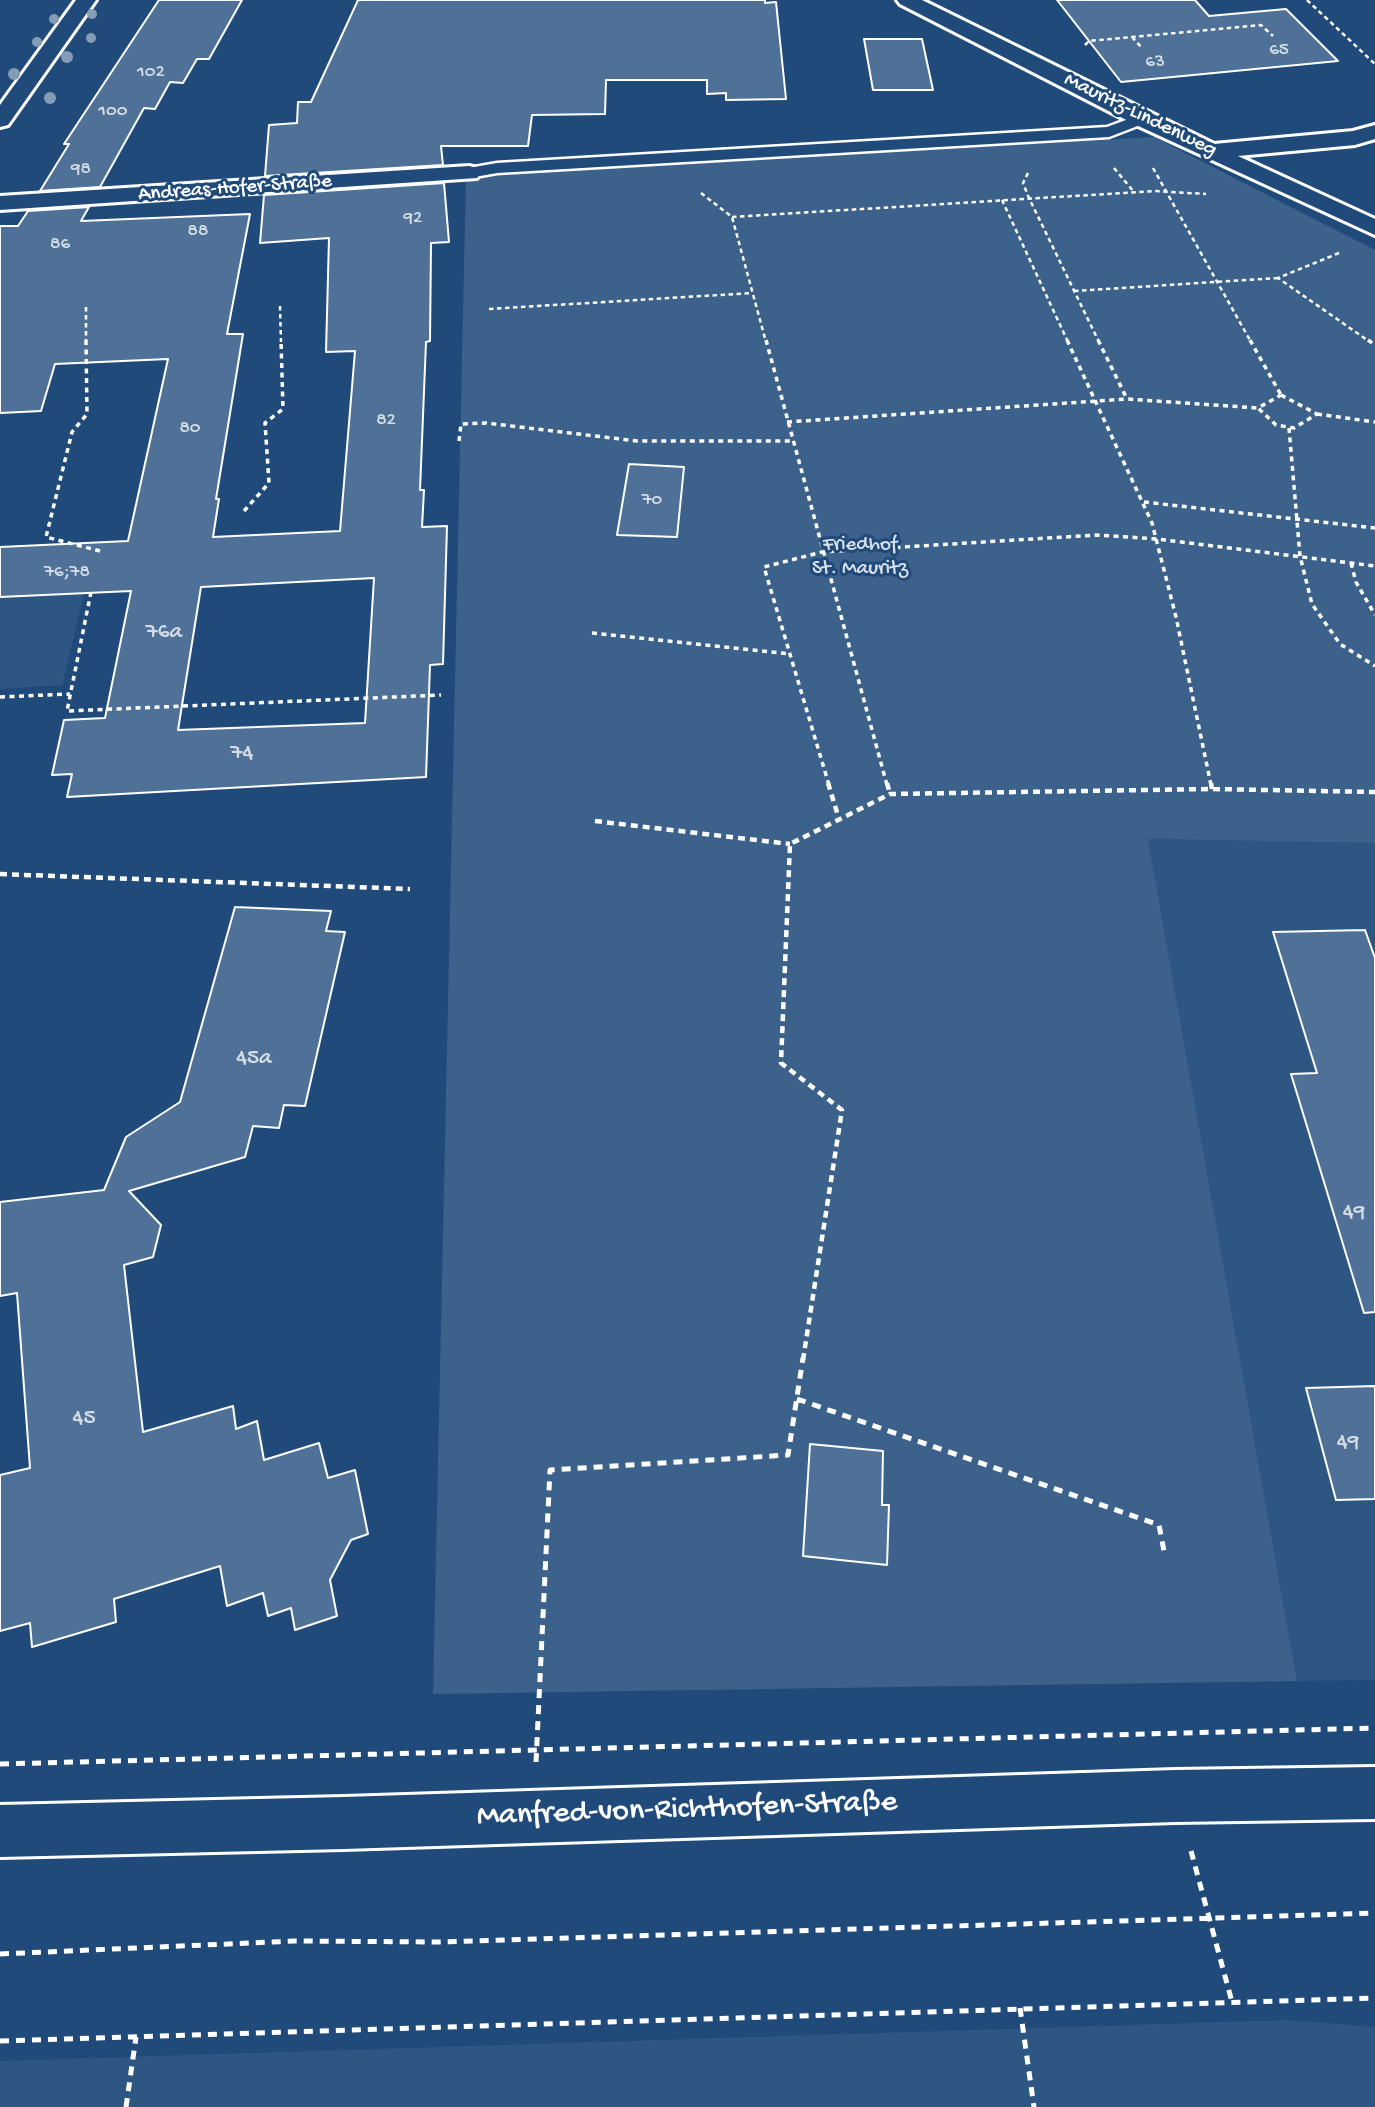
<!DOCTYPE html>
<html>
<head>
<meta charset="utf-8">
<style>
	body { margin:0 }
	canvas { display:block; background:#1f4a7a }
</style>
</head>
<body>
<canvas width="1375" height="2107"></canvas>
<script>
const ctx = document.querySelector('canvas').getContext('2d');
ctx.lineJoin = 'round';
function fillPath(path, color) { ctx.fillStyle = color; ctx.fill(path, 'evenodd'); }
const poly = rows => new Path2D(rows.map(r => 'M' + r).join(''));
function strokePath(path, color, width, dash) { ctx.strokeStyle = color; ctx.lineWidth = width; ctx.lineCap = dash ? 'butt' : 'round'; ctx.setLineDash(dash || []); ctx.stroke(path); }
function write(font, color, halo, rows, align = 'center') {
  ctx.font = font + ' "Gochi Hand",sans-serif'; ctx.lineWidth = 6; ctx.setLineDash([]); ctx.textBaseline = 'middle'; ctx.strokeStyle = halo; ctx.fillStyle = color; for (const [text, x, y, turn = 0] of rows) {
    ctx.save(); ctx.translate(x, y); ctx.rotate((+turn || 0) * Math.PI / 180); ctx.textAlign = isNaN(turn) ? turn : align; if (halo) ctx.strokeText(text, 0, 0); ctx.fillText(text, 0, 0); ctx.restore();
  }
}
fillPath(poly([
	[94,551,62,685,0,689,0,556],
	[1148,839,1375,843,1375,1680,1297,1681],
	[1288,2020,1375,2027,1375,2107,0,2107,0,2061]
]), '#2e5683');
fillPath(poly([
	[1154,137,1375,250,1375,843,1148,839,1297,1681,433,1694,466,176]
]), '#3c618b');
const building = poly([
	[159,0,242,0,209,59,197,59,183,83,170,82,155,109,144,108,100,187,40,191,69,144,64,144,159,0],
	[358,0,765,0,765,3,776,2,786,99,726,100,726,93,707,94,707,80,606,80,605,114,532,115,528,146,441,146,443,165,265,176,269,125,297,123,298,102,311,102,358,0],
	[1057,0,1195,0,1209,16,1286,9,1338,61,1121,82,1057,0],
	[864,39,922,39,933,90,873,90,864,39],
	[444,183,449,242,431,243,430,341,426,342,420,490,424,490,422,527,447,526,443,664,430,665,426,777,67,797,72,774,52,775,64,720,105,718,131,591,0,597,0,547,128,541,168,359,55,364,41,411,0,413,0,226,18,226,28,211,89,207,81,221,250,214,227,334,243,334,216,499,219,499,213,537,340,531,355,351,326,352,329,238,260,243,264,195,444,183],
	[374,578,365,723,178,730,201,587,374,578],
	[629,464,684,467,677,537,617,535,629,464],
	[235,907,331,911,326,931,345,932,305,1106,284,1105,279,1128,253,1126,245,1157,129,1191,161,1225,153,1257,124,1265,143,1432,233,1406,236,1429,257,1421,264,1460,319,1443,328,1478,355,1470,368,1534,351,1540,330,1580,337,1616,295,1630,291,1608,268,1616,263,1593,227,1606,220,1566,114,1599,116,1622,32,1647,30,1623,0,1631,0,1475,30,1468,17,1293,0,1296,0,1202,104,1190,126,1137,180,1102,235,907],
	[1365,930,1375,958,1375,1312,1364,1313,1291,1074,1317,1073,1273,932,1365,930],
	[1375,1386,1375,1499,1336,1500,1306,1388,1375,1386],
	[810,1444,883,1451,882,1505,889,1505,887,1565,803,1556,810,1444]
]);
fillPath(building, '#507197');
strokePath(building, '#fff', 2);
const service = poly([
	[1142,114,1148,116,1150,119,1148,122,1109,137,497,173,469,178,461,173,463,169,497,163,1107,127,1142,114]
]);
const minor = poly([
	[76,0,96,0,8,125,0,127,0,105,76,0],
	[897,0,922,0,1214,144,1353,131,1375,125,1375,139,1355,145,1238,156,1375,219,1375,235,1134,124,900,4,897,0],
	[469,166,477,168,481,173,477,178,0,210,0,196,469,166],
	[1375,1767,1375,1819,1175,1822,344,1849,0,1857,0,1805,344,1797,1175,1770,1375,1767]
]);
strokePath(service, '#fff', 5);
strokePath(minor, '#fff', 6);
strokePath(poly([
	[1307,0,1375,64],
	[1132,37,1142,48],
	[1085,45,1089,41,1261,25,1273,36],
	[1114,168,1134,192],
	[1153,168,1251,342],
	[1028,173,1023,183,1029,198,1099,342],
	[701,193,732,217,766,342],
	[1002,200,1068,342],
	[732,217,1155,191,1206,194],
	[1339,253,1278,278,1370,342],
	[1074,291,1278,278],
	[280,306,281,342],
	[86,307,86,342],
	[489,309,752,293]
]), '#fff', 2.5, [4.5, 3.5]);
strokePath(poly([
	[86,340,87,414,72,432,46,537,100,551],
	[766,340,887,785],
	[1067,340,1152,523,1176,617,1211,785],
	[1098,340,1127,399],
	[1250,340,1281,395],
	[1368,340,1375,345],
	[1281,395,1317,414,1294,428,1276,425,1258,408,1281,395],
	[1317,414,1375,422],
	[787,422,1127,399,1258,408],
	[1289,428,1300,556,1312,604,1340,644,1375,666],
	[459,441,461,424,486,423,637,441,792,441],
	[1144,502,1375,528],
	[244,511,269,483,265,423,283,409,281,340],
	[1351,563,1356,582,1375,615],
	[91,592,67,711,441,695],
	[592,633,790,654],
	[0,697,70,694],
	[829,785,764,567,822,552,1097,535,1157,539,1375,566]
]), '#fff', 3.5, [5, 4.5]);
strokePath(poly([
	[828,783,839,819],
	[887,783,890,794],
	[1211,783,1212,789],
	[595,821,790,844],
	[0,874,410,889],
	[803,1360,842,1110,781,1063,790,844,890,794,1212,789,1375,792]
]), '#fff', 4.5, [7, 5]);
strokePath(poly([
	[797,1399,1159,1525,1164,1551],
	[536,1762,550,1470,788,1455,803,1358],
	[0,1764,1375,1728],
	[1191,1851,1232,2002],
	[0,1954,295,1941,439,1942,1375,1913],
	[1020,2008,1034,2107],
	[0,2041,1375,1998],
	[126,2107,136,2037]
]), '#fff', 5, [9, 7]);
fillPath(service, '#1f4a7a');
fillPath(minor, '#1f4a7a');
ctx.fillStyle = '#859cb6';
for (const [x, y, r] of [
	[92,14,5],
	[54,19,5],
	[91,38,5],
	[37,42,5],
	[67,57,6],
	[14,74,6],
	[50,98,6]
]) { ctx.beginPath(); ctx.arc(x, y, r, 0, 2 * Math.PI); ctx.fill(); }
write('19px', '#d3dce5', null, [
	["65",1279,51],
	["63",1155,63],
	["102",151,73],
	["100",113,112],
	["98",81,170],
	["92",413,219],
	["88",198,232],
	["86",60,245],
	["82",386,421],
	["80",190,429],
	["70",652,501],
	["76;78",67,573]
]);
write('21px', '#fff', '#1f4a7a', [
	["Mauritz-Lindenweg",1140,116,26],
	["Andreas-Hofer-Straße",235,189,-4]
]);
write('21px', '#d8dfe8', '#1f4a7a', [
	["Friedhof",860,546],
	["St. Mauritz",860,570]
]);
write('23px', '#d3dce5', null, [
	["76a",164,633],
	["74",242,754],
	["45a",254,1059],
	["49",1354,1213],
	["45",84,1419],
	["49",1348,1443]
]);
write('32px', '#fff', '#1f4a7a', [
	["Manfred-von-Richthofen-Straße",687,1811,-2]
]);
</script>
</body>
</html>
